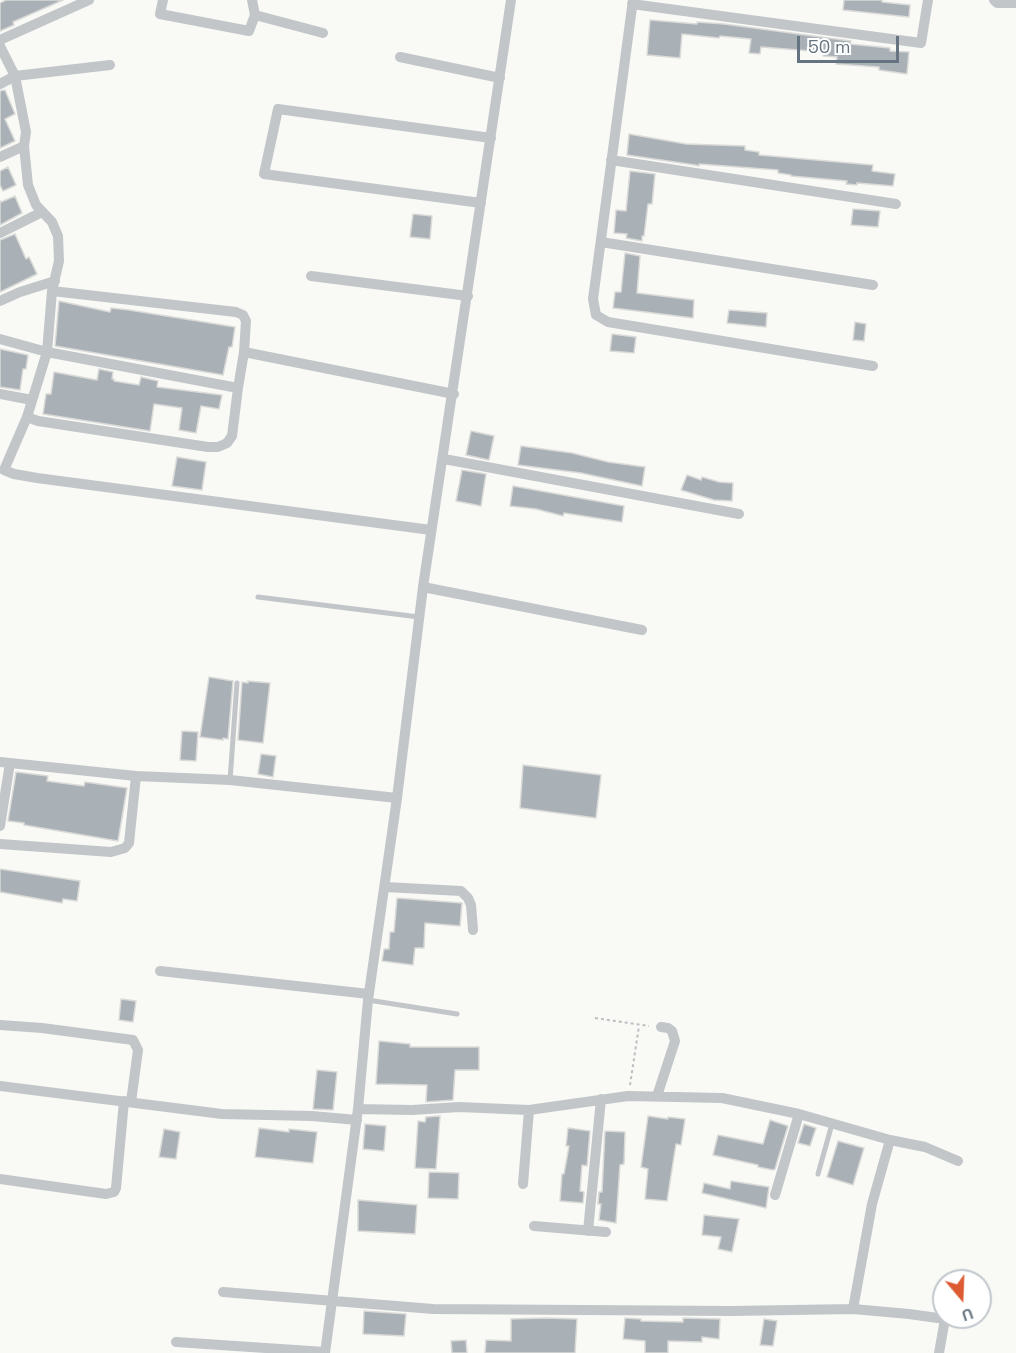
<!DOCTYPE html>
<html>
<head>
<meta charset="utf-8">
<style>
	body { margin:0 }
	#map { position:relative; width:1016px; height:1353px; overflow:hidden; background:#f9f9f6; font-family:"Space Grotesk",sans-serif }
	canvas { display:block }
	.north { position:absolute; left:932px; top:1269px; width:60px; height:60px; box-sizing:border-box; background:#fff; border:2px solid #c1c7cc; border-radius:50%; rotate:161deg; font-size:16px; font-weight:700; line-height:24px; text-align:center; color:#657480 }
	.north::after { content:''; display:block; margin:auto; width:21px; height:27px; background:#dd5b32; clip-path:polygon(50% 0,100% 100%,50% 72%,0 100%) }
	.scale { position:absolute; left:797px; top:36px; width:102px; height:27px; box-sizing:border-box; border:3px solid #657480; border-top:0; padding-left:8px; font-size:18px; line-height:21px; white-space:nowrap; color:#657480; -webkit-text-stroke:4px #fff; paint-order:stroke }
</style>
</head>
<body>
<div id="map">
<canvas width="1016" height="1353"></canvas>
<div class="north">U</div>
<div class="scale">50 m</div>
</div>
<script>
const ctx = document.querySelector('canvas').getContext('2d');
ctx.lineJoin = 'round';
function fillPath(path, color) { ctx.fillStyle = color; ctx.fill(path, 'evenodd'); }
const poly = rows => new Path2D(rows.map(r => 'M' + r).join(''));
function strokePath(path, color, width, dash) { ctx.strokeStyle = color; ctx.lineWidth = width; ctx.lineCap = dash ? 'butt' : 'round'; ctx.setLineDash(dash || []); ctx.stroke(path); }
const building = poly([
	[6,0,63,0,13,22,14,25,0,31,0,3,6,0],
	[844,0,882,0,882,2,910,5,909,17,843,10,844,0],
	[650,20,697,24,697,22,724,24,851,41,850,44,890,48,890,51,909,52,907,74,879,70,879,67,836,64,837,57,823,56,823,52,761,47,760,54,749,53,751,39,720,36,719,38,682,34,680,58,647,55,650,20],
	[5,90,15,114,5,119,15,141,0,148,0,91,5,90],
	[629,134,686,144,745,146,745,150,759,152,759,155,873,165,872,171,895,174,893,186,857,183,857,185,846,184,847,181,791,176,791,175,778,173,778,170,699,164,699,166,695,165,627,155,629,134],
	[8,167,16,185,3,191,0,185,0,171,8,167],
	[630,171,655,174,652,204,648,204,644,236,642,236,642,241,626,238,627,234,614,233,616,210,626,211,630,171],
	[15,196,22,213,0,225,0,201,1,202,15,196],
	[853,209,880,211,878,227,851,225,853,209],
	[413,214,432,216,430,239,410,237,413,214],
	[15,234,26,259,29,257,37,274,0,292,0,240,15,234],
	[625,253,640,256,637,293,694,300,693,318,613,308,615,292,621,292,625,253],
	[59,301,110,312,111,308,129,310,235,327,232,347,229,347,223,375,55,346,59,301],
	[729,310,767,313,766,327,727,323,729,310],
	[855,322,866,324,864,341,853,340,855,322],
	[612,334,636,337,634,353,610,351,612,334],
	[0,349,28,355,26,369,23,369,20,390,0,387,0,349],
	[99,369,113,372,112,379,114,379,114,381,139,385,141,377,158,381,157,387,222,395,219,409,201,406,196,433,179,430,182,408,154,404,150,431,43,414,46,394,51,394,54,372,97,380,99,369],
	[471,431,494,436,489,460,466,455,471,431],
	[521,446,572,453,608,462,645,467,642,486,581,473,518,465,521,446],
	[177,457,206,462,202,490,172,486,177,457],
	[462,470,486,474,481,506,456,501,462,470],
	[687,475,701,480,702,477,719,482,733,483,732,501,714,500,681,490,687,475],
	[513,486,624,506,622,522,564,513,563,516,536,509,510,506,513,486],
	[209,677,233,681,228,739,223,738,223,740,200,737,209,677],
	[248,681,270,683,263,743,238,740,242,682,248,683,248,681],
	[182,731,198,732,196,761,180,760,182,731],
	[261,754,276,756,273,777,258,774,261,754],
	[523,765,601,775,596,818,520,808,523,765],
	[16,772,48,776,47,781,84,786,85,782,127,788,118,841,24,825,24,823,8,821,16,772],
	[0,869,80,881,77,901,63,899,62,903,0,892,0,869],
	[397,898,462,903,460,926,425,923,424,948,415,948,413,965,382,961,384,949,389,949,390,932,394,932,397,898],
	[121,999,136,1001,133,1022,119,1020,121,999],
	[379,1041,410,1044,410,1047,479,1047,479,1070,455,1070,453,1100,426,1102,427,1085,376,1084,379,1041],
	[317,1070,337,1072,333,1110,313,1109,317,1070],
	[440,1116,436,1169,415,1168,418,1121,425,1122,426,1117,440,1116],
	[648,1116,668,1119,668,1117,685,1119,681,1145,676,1144,667,1201,645,1199,648,1169,641,1167,648,1116],
	[770,1120,788,1126,775,1169,773,1170,758,1167,758,1165,713,1155,718,1135,763,1144,770,1120],
	[365,1124,386,1126,384,1151,363,1149,365,1124],
	[804,1124,816,1128,810,1146,798,1143,804,1124],
	[259,1128,289,1132,289,1129,317,1132,313,1163,255,1157,259,1128],
	[568,1128,590,1131,587,1166,582,1165,580,1191,584,1192,583,1203,560,1201,562,1174,564,1174,569,1146,566,1146,568,1128],
	[164,1129,180,1132,176,1159,159,1157,164,1129],
	[605,1131,625,1132,624,1164,620,1165,616,1223,599,1220,601,1204,598,1204,599,1192,602,1192,605,1131],
	[838,1141,864,1148,853,1185,827,1177,838,1141],
	[429,1172,459,1173,458,1199,428,1198,429,1172],
	[731,1181,769,1187,766,1208,702,1193,704,1183,730,1189,731,1181],
	[358,1200,417,1205,415,1234,358,1231,358,1200],
	[704,1215,739,1219,732,1252,718,1249,721,1237,702,1235,704,1215],
	[364,1311,406,1314,404,1336,363,1334,364,1311],
	[545,1318,577,1319,575,1353,485,1353,486,1340,511,1341,511,1319,545,1318],
	[625,1318,641,1319,641,1321,683,1322,683,1318,720,1319,719,1339,702,1337,702,1342,668,1341,668,1353,645,1353,645,1341,623,1339,625,1318],
	[764,1319,777,1321,773,1346,760,1345,764,1319],
	[466,1340,467,1353,452,1353,451,1341,466,1340]
]);
fillPath(building, '#a9b1b7');
strokePath(building, '#dadad8', 1.5);
strokePath(poly([
	[595,1018,649,1026],
	[630,1085,639,1026]
]), '#bcbfc1', 2, [3, 3]);
strokePath(poly([
	[258,597,419,617],
	[230,780,237,683],
	[368,1000,457,1014],
	[818,1174,832,1124]
]), '#c2c6c9', 5);
strokePath(poly([
	[163,0,160,14,249,31,255,15],
	[252,0,255,15,323,33],
	[633,0,593,299,596,315,608,322,873,366],
	[994,0,997,3,1016,3],
	[632,4,921,43,928,0],
	[0,40,89,0],
	[0,46,15,76,26,132,24,146,0,157],
	[400,57,500,78],
	[0,84,15,76,110,65],
	[24,146,28,185,36,205,52,222,58,236,59,261,52,291,47,352,238,388,244,352,246,321,243,315,236,312,52,291],
	[611,160,896,204],
	[481,203,264,174,278,109,491,138],
	[0,233,42,212],
	[601,242,873,285],
	[311,276,468,296],
	[0,301,20,292,55,281],
	[0,339,47,352,27,417,4,470,14,474,37,478,431,530],
	[244,352,454,394],
	[0,394,32,400],
	[27,417,38,421,208,447,218,447,227,443,232,436,238,388],
	[444,459,739,514],
	[423,587,642,630],
	[0,762,136,776,230,780,397,798],
	[0,826,10,763],
	[0,844,111,852,125,848,129,843,136,776],
	[385,887,461,891,468,898,471,905,473,930],
	[160,971,369,994],
	[0,1025,42,1028,133,1040,138,1050,131,1102],
	[0,1086,222,1114,312,1116,357,1120],
	[657,1096,675,1041,672,1031,668,1028,661,1027],
	[358,1109,412,1110,459,1107,529,1110,628,1096,722,1098,799,1114,890,1140,925,1147,958,1161],
	[0,1179,106,1194,114,1192,116,1188,124,1101],
	[523,1184,529,1110],
	[775,1195,799,1114],
	[534,1226,606,1232],
	[588,1231,601,1099],
	[223,1292,433,1309,731,1311,853,1309,909,1314,945,1319,939,1353],
	[853,1309,872,1204,890,1140],
	[176,1342,325,1352],
	[325,1353,358,1109,368,1000,397,798,423,587,511,0]
]), '#c2c6c9', 10);
</script>
</body>
</html>
